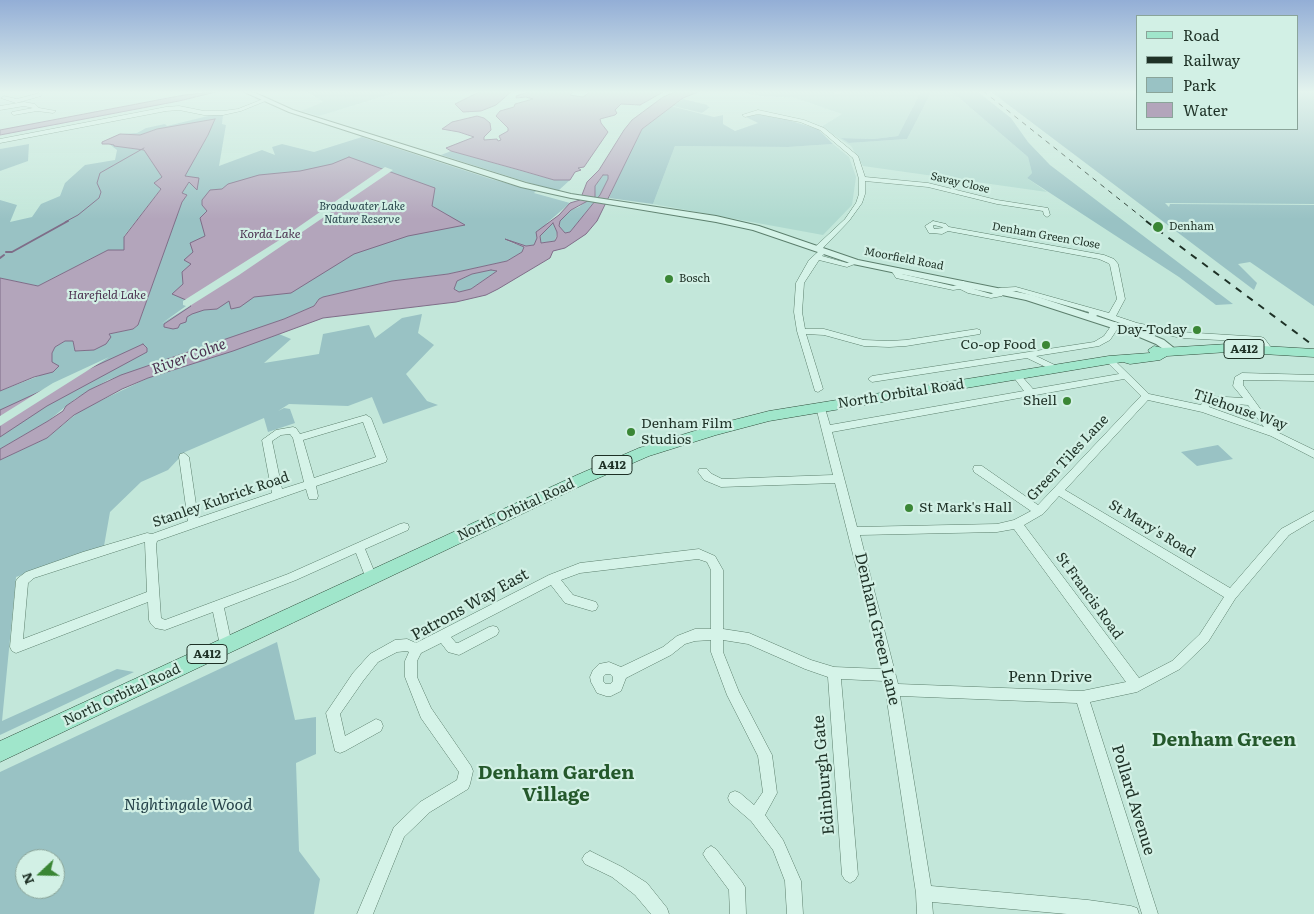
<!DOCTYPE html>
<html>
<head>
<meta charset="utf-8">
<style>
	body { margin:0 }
	#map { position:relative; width:1314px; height:914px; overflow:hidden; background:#c3e7da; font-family:Literata,serif }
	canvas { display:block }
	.legend { position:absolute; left:1136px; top:15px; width:162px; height:115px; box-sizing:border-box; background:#d2f0e5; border:1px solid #8aa499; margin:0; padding:6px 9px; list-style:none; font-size:15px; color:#1e3126 }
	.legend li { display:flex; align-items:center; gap:10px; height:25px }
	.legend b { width:25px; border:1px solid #8aa499 }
	.north { position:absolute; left:15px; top:849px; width:50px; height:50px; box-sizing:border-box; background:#d2f0e5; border:1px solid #8aa499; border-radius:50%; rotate:249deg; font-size:14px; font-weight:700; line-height:20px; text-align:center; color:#1e3126 }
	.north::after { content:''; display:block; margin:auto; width:18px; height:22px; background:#3a8635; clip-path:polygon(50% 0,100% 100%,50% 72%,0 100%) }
</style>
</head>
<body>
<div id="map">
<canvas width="1314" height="914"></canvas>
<ul class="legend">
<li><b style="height:6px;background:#a0e6cb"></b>Road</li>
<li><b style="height:6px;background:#1e3126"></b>Railway</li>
<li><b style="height:14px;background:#99c2c4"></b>Park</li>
<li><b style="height:14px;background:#b3a5bb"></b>Water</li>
</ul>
<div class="north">N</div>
</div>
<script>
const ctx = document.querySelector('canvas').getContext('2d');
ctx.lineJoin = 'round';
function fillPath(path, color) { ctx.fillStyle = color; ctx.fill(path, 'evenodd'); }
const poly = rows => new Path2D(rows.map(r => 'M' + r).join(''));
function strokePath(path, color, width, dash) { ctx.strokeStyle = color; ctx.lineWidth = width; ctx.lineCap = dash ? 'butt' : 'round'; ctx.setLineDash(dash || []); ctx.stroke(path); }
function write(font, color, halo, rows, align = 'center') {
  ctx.font = font + ' Literata,serif'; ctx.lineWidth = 4.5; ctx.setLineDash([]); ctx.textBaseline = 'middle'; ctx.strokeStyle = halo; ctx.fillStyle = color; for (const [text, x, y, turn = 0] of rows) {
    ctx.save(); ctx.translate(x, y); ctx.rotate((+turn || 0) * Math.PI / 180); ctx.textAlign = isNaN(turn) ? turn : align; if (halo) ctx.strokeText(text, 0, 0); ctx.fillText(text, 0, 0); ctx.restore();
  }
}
fillPath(poly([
	[306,91,401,91,319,116,301,111,323,102],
	[739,91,834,91,835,95,845,91,921,91,898,136,874,139,842,138,849,143,907,139,932,91,951,91,1028,157,1032,173,1027,178,1047,192,863,166,851,146,821,127,842,114,795,98,759,96],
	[833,144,849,157,856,177,852,205,823,235,653,204,675,146,788,147]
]), '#afd9cf');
fillPath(poly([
	[921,91,932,91,907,139,849,143,841,138,874,139,898,136],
	[951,91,977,91,1011,118,1028,142,1050,165,1233,304,1216,305,1179,277,1027,178,1032,173,1028,157],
	[990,91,1138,91,1138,129,1298,129,1298,91,1314,91,1314,204,1165,203,1169,207,1170,204,1314,205,1314,306,1250,262,1238,264,1257,283,1254,290],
	[683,99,708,105,707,106,710,107,702,113,673,106],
	[671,106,714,117,723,115,723,124,735,131,758,123,746,117,753,115,764,115,785,119,818,129,833,144,788,147,675,146,653,204,609,198,622,167,642,129],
	[212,115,223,115,222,124,226,125,219,166,262,150,275,155,272,147,282,144,314,152,362,137,491,179,536,191,534,193,570,203,547,223,534,245,526,246,507,241,524,247,522,252,507,261,448,274,392,281,323,297,319,299,314,306,284,319,108,380,75,399,48,421,0,449,0,391,39,376,52,362,52,353,55,347,65,341,73,341,75,351,86,351,109,334,133,329,138,325,182,201,187,195,182,193,189,182,196,189,184,176,208,135,166,128,157,129,140,135,120,134,137,133,146,128,165,124,167,126],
	[29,144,28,161,0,171,0,149],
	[109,144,115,145,114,146,144,150,162,177,161,189,124,236,124,250,108,250,38,286,0,278,0,200,17,205,10,222,32,217,41,204,60,196,65,183,85,165,115,160,117,150],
	[451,151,554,180,570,180,559,190,552,190,441,155],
	[603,175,608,175,608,179,600,195,570,232,565,233,559,226,560,221,571,210,579,207,595,194,595,186],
	[553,223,557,232,555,241,541,243,540,236],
	[491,270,497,271,471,289,459,292,454,289,457,281,472,274],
	[422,314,418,333,434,345,406,374,427,401,438,405,383,424,372,397,348,406,289,404,278,411,284,408,290,409,295,423,268,432,264,418,185,452,168,470,141,482,110,512,104,546,16,577,2,721,117,669,134,672,0,735,0,460,47,438,81,410,148,378,279,334,291,339,264,363,319,354,323,334,369,325,375,338,402,318],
	[1218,445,1233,459,1197,466,1181,452],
	[277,642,295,720,316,717,316,754,296,763,299,851,320,879,314,914,0,914,0,772],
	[25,859,55,859,55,889,25,889]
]), '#99c2c4');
const water = poly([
	[220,91,179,101,0,135,0,130,184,95,220,91],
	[481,91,512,91,496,105,481,111,463,112,455,104,481,91],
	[574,91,570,95,583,97,591,91,665,91,640,105,621,104,615,110,617,113,615,115,600,119,601,123,608,132,584,167,578,168,581,170,575,172,570,180,554,180,523,171,451,151,446,148,474,137,459,132,442,129,452,122,477,116,484,118,490,123,491,130,484,137,484,140,497,139,498,141,501,140,499,136,508,131,508,128,496,116,500,111,514,107,515,104,533,99,526,97,516,98,516,96,531,91,574,91],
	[677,91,701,91,683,98,642,129,597,221,586,234,565,248,553,251,550,258,498,289,486,295,456,302,323,318,233,351,148,378,122,389,74,415,47,438,0,460,0,449,48,421,63,411,66,406,89,390,121,375,284,319,314,306,319,299,323,297,392,281,448,274,507,261,522,252,524,247,505,239,526,246,534,245,537,238,536,232,559,215,570,203,580,200,587,182,599,170,624,130,632,120,663,97,677,91],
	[603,175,608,175,608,179,600,195,570,232,565,233,559,226,560,221,571,210,595,197,595,186,603,175],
	[553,223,557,232,557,237,555,241,541,243,540,236,553,223],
	[491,270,497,271,471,289,459,292,454,289,457,281,472,274,491,270],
	[215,119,208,135,185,176,199,178,197,190,189,182,182,193,187,195,182,202,138,325,133,329,109,334,111,337,106,344,94,350,75,351,73,341,65,341,55,347,52,353,52,362,59,366,53,372,34,377,0,391,0,278,38,286,108,250,124,250,124,237,161,189,154,183,162,177,144,150,114,146,114,145,109,144,102,144,102,142,120,134,140,135,157,129,215,119],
	[349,157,435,188,432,206,465,225,408,236,354,254,291,293,254,297,240,307,231,309,229,301,217,309,204,310,192,314,187,317,186,322,180,324,178,328,173,329,164,327,164,324,191,306,186,303,186,300,172,294,183,284,182,272,191,264,184,260,193,252,190,243,205,236,200,218,207,211,202,205,202,200,210,190,222,189,228,184,259,175,300,171,332,164,349,157],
	[143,344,147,348,147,352,47,406,0,437,0,410,143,344]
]);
fillPath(water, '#b3a5bb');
strokePath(water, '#7f6d88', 1);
fillPath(poly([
	[385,167,393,170,239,275,161,324,186,306,183,305,183,301,281,239],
	[109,357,52,393,0,426,0,416,53,383]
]), '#c3e7da');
strokePath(poly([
	[65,222,78,215,99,198,101,192,97,183,100,173,144,148]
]), '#7f6d88', 1);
strokePath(poly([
	[6,252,12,252,68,221],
	[0,258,4,255]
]), '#7f6d88', 2);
const minor = poly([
	[39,93,41,94,41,96,16,103,1,98,4,96,17,99,39,93],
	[263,99,268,100,241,111,223,115,204,115,179,110,166,111,0,143,0,139,166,107,179,106,204,111,223,111,238,109,263,99],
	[24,102,35,104,39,108,56,111,53,113,37,111,14,115,12,114,12,112,33,108,24,106,0,110,0,106,24,102],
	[758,110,804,120,824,128,858,156,865,177,928,183,997,200,1048,208,1050,215,1047,217,1044,215,1043,211,997,204,928,187,865,181,865,194,862,203,849,221,822,249,827,251,822,256,847,263,856,260,860,262,847,267,819,260,804,283,802,312,805,329,824,329,864,340,889,341,906,340,977,329,980,330,980,334,906,346,889,347,864,346,824,335,806,334,823,389,818,392,815,391,797,331,794,312,796,283,809,260,819,251,815,251,815,247,845,219,856,203,859,194,859,179,853,158,820,130,800,122,758,114,745,117,742,115,758,110],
	[933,221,946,224,949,227,1104,255,1114,259,1118,264,1125,299,1116,316,1137,323,1181,332,1261,337,1264,338,1273,350,1272,352,1266,352,1258,342,1181,338,1132,327,1097,315,1095,318,1092,318,1088,316,1089,312,1016,291,1004,293,1002,296,991,298,968,293,960,289,953,290,896,278,891,270,892,268,898,268,902,274,953,286,957,285,958,281,964,281,965,285,974,289,991,294,996,292,999,288,1016,287,1109,313,1117,299,1110,265,1108,263,1099,259,948,231,942,234,932,233,929,233,925,226,933,221],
	[934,225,942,227,943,228,934,229,933,226,934,225],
	[1116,322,1120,325,1110,340,1099,346,1036,356,1059,367,1060,369,1059,371,1056,372,1027,358,872,382,868,379,872,376,1094,342,1104,336,1113,323,1116,322],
	[1109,357,1112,358,1149,394,1201,405,1205,397,1208,396,1243,398,1233,386,1235,377,1242,373,1314,375,1314,381,1243,380,1243,385,1277,432,1314,450,1314,458,1271,436,1202,412,1148,400,1065,490,1230,588,1281,529,1314,511,1314,520,1289,535,1235,599,1208,642,1180,669,1137,692,1090,702,1158,914,1142,914,1077,703,900,696,931,886,1088,900,1131,906,1137,908,1139,914,1067,914,932,902,933,914,917,914,916,893,884,681,841,679,858,875,855,880,850,883,845,880,842,875,828,677,805,669,748,644,723,640,723,652,739,692,772,755,777,793,765,815,783,840,801,881,803,914,787,914,785,881,773,850,751,821,730,803,728,798,730,793,735,791,740,793,754,805,763,792,758,756,727,695,711,652,711,640,695,641,685,644,671,655,626,678,621,691,611,696,606,696,597,693,591,682,590,677,593,670,599,664,609,662,621,667,663,647,677,636,695,629,711,629,711,570,707,562,698,559,580,573,561,580,573,595,596,602,598,606,596,610,592,611,565,603,551,585,451,637,456,643,458,643,489,627,493,626,497,627,499,631,497,635,463,653,459,655,448,652,441,643,421,653,417,661,417,677,431,708,471,766,473,771,470,784,468,789,430,812,404,837,373,914,357,914,394,827,420,802,457,780,459,772,421,718,405,677,405,661,409,652,407,651,397,652,378,662,363,681,340,714,345,736,376,719,381,721,383,726,381,731,345,751,340,753,335,751,326,713,353,673,370,654,395,640,407,639,416,643,549,575,580,563,699,549,715,556,723,570,723,629,749,633,811,660,834,667,882,669,835,483,721,487,704,480,698,472,699,469,707,469,712,474,722,479,833,475,816,407,818,405,824,405,830,425,1024,391,1012,375,1016,372,1019,373,1033,389,1119,374,1105,360,1109,357],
	[1124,379,1141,396,1038,505,982,466,974,466,973,469,974,472,1031,511,1014,520,997,524,857,527,832,432,1124,379],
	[1211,402,1248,405,1264,427,1209,407,1211,402],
	[1059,496,1224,597,1200,634,1172,661,1139,678,1024,525,1043,514,1059,496],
	[1014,529,1126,682,1082,691,898,684,860,535,997,532,1014,529],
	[606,674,610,674,613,677,613,681,610,684,606,684,603,681,603,677,606,674],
	[366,415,371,418,387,459,386,462,316,486,318,496,317,499,309,499,306,489,157,541,156,545,161,618,165,620,288,574,400,524,404,523,408,524,409,527,408,530,365,549,377,578,375,581,371,583,367,581,356,553,296,580,224,608,232,645,230,649,226,651,222,649,220,645,213,612,165,630,155,628,151,624,149,620,148,602,16,653,12,651,10,647,16,581,18,578,26,572,83,552,147,533,152,534,188,521,179,457,180,454,184,453,189,457,198,518,272,493,262,440,276,430,293,427,296,428,300,434,366,415],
	[363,422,376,457,314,478,303,440,363,422],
	[290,434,293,438,304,482,282,489,272,441,281,435,290,434],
	[145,542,147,592,23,639,28,583,34,578,145,542],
	[711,846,716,849,742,882,745,887,746,914,730,914,729,890,706,859,703,854,706,849,711,846],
	[590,851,622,867,647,883,667,908,669,914,651,914,635,895,612,877,585,864,582,859,585,854,590,851]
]);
const tertiary = poly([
	[242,91,251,91,293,110,526,183,571,194,716,216,759,226,858,260,1032,295,1145,332,1164,340,1179,352,1178,354,1170,354,1156,344,1137,336,1026,300,853,264,753,230,716,222,571,198,521,187,289,112,242,91]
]);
const primary = poly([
	[1228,344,1314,349,1314,357,1228,352,1167,356,1160,360,1130,364,1123,362,1109,364,769,421,716,435,649,456,587,483,0,762,0,741,577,475,639,448,714,425,769,411,1109,356,1150,353,1148,350,1154,346,1163,348,1228,344]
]);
strokePath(minor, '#5c7f6d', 1);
strokePath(tertiary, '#5c7f6d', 2);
strokePath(primary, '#304e3c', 1);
fillPath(minor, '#d5f3e8');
fillPath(tertiary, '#d5f3e8');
fillPath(primary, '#a0e6cb');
strokePath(poly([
	[983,91,1148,222]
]), '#1e3126', 1, [5, 5]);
strokePath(poly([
	[1146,221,1314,346]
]), '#1e3126', 2, [7, 7]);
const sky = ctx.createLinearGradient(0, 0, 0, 219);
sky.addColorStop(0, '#93aed6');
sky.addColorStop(0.42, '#e4f4ee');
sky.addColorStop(1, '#e4f4ee00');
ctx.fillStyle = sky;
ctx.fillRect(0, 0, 1314, 219);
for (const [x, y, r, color] of [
	[1158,227,6,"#3a8635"],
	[669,279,5,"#3a8635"],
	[1197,330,5,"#3a8635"],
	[1046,345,5,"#3a8635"],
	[1067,401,5,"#3a8635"],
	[631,432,5,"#3a8635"],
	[909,508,5,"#3a8635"]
]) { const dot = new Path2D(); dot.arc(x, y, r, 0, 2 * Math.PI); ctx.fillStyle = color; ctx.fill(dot); strokePath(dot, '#d2f0e5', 2); }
write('11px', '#1e3126', '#d2f0e5', [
	["Savay Close",960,183,13],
	["Denham Green Close",1046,236,10],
	["Moorfield Road",904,259,11]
]);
write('italic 11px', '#28444b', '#d2f0e5', [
	["Broadwater Lake",362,207],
	["Nature Reserve",362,220]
]);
write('11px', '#1e3126', '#d2f0e5', [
	["Denham",1169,227],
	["Bosch",679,279]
], 'left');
write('italic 12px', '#4b304f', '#d2f0e5', [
	["Korda Lake",270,234],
	["Harefield Lake",107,295]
]);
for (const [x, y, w] of [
	[1244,349,40],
	[612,465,40],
	[207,654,40]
]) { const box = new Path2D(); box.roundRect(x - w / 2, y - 9.5, w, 19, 4); ctx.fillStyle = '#d2f0e5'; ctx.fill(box); strokePath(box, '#1e3126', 1); }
write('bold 12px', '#1e3126', null, [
	["A412",1244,349],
	["A412",612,465],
	["A412",207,654]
]);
write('14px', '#1e3126', '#d2f0e5', [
	["Day-Today",1187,330],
	["Co-op Food",1036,345],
	["Shell",1057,401],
	["Denham Film",641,424,"left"],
	["Studios",641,440,"left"],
	["St Mark's Hall",919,508,"left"]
], 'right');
write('14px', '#1e3126', '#d2f0e5', [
	["North Orbital Road",901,394,-9],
	["Tilehouse Way",1240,410,19],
	["Green Tiles Lane",1068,458,-47],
	["Stanley Kubrick Road",221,500,-19],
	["North Orbital Road",516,510,-25],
	["St Mary's Road",1152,529,31],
	["St Francis Road",1089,596,54],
	["North Orbital Road",122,695,-25]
]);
write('italic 15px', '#4b304f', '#d2f0e5', [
	["River Colne",189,357,-20]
]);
write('16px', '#1e3126', '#d2f0e5', [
	["Patrons Way East",470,605,-29],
	["Denham Green Lane",877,629,77],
	["Penn Drive",1050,677],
	["Edinburgh Gate",824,775,-95],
	["Pollard Avenue",1133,800,73]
]);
write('italic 16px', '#28444b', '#d2f0e5', [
	["Nightingale Wood",188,805]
]);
write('bold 19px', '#24582b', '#d2f0e5', [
	["Denham Green",1224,740],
	["Denham Garden",556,773],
	["Village",556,795]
]);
</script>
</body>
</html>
